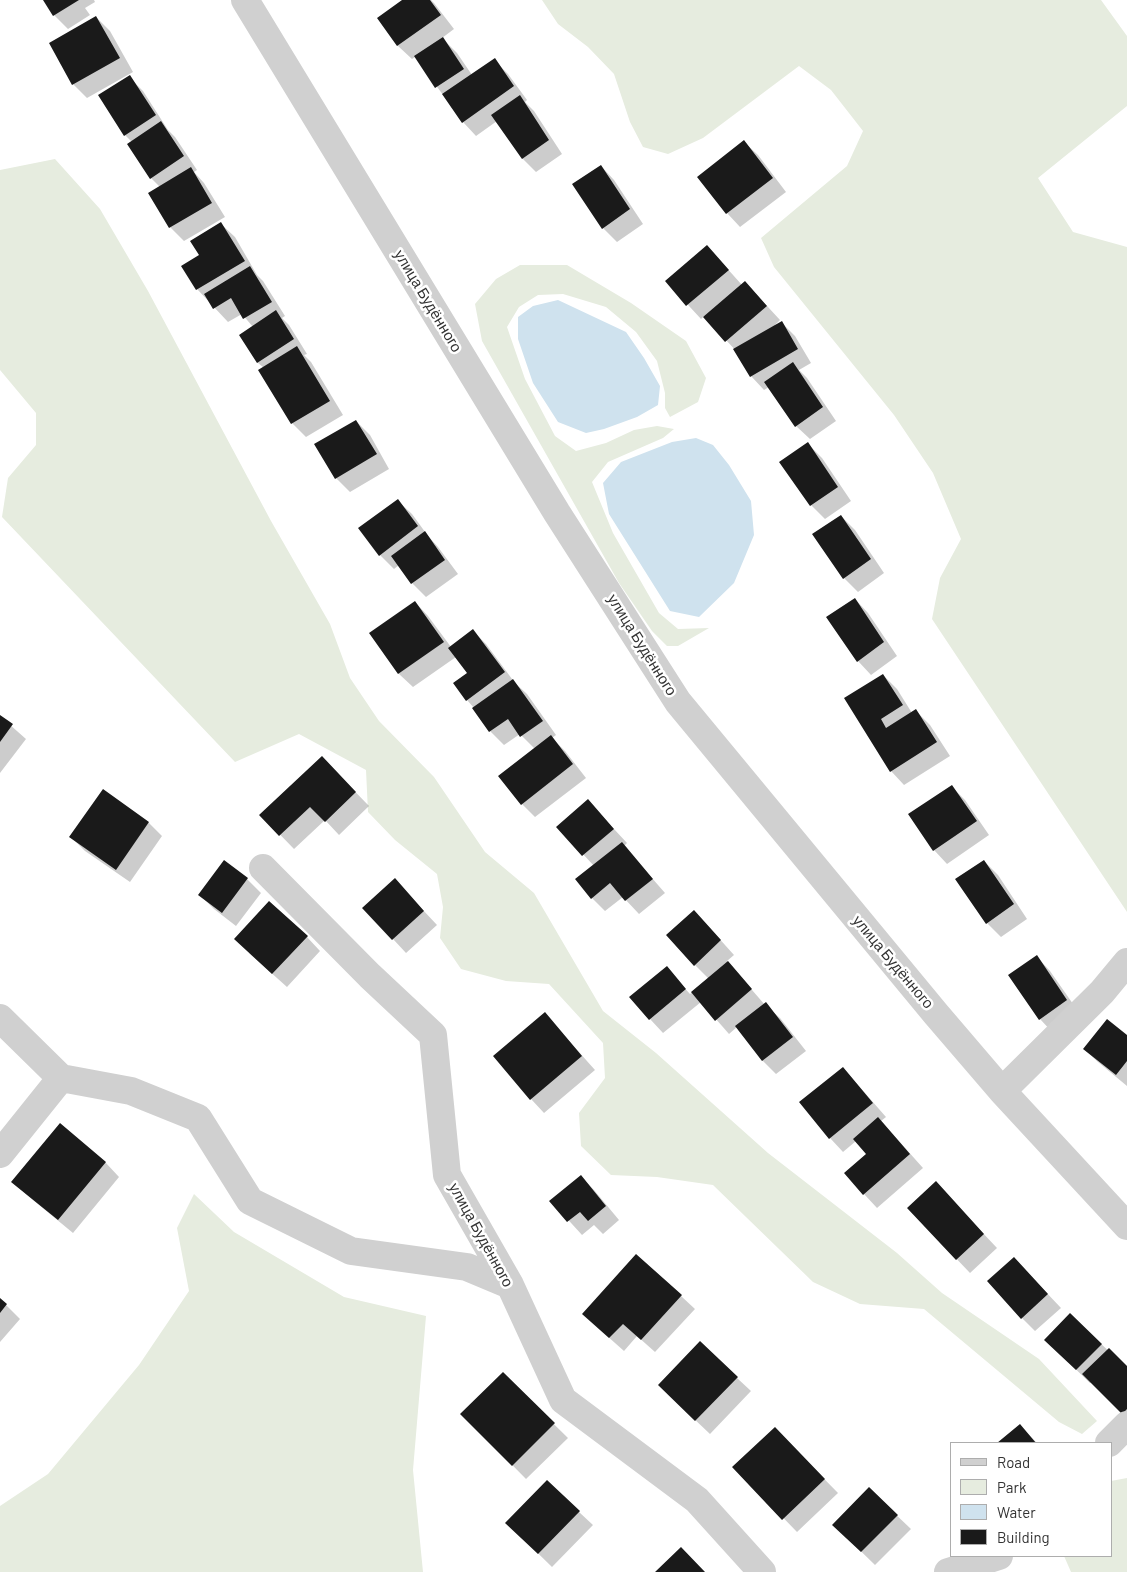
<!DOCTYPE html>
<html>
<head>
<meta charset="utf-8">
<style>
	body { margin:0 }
	#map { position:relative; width:1127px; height:1572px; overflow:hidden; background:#fff; font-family:Barlow,sans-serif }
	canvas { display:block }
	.legend { position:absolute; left:950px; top:1442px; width:162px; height:115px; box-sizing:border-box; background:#fff; border:1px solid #adadad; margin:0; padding:6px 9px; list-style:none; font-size:15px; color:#333 }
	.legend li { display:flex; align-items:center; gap:10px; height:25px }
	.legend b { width:25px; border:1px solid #adadad }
</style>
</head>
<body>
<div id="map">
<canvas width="1127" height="1572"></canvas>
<ul class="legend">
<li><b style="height:6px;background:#d0d0d0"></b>Road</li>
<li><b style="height:14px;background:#e6ecdf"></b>Park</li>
<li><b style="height:14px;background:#cfe2ee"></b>Water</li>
<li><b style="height:14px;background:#1a1a1a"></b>Building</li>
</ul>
</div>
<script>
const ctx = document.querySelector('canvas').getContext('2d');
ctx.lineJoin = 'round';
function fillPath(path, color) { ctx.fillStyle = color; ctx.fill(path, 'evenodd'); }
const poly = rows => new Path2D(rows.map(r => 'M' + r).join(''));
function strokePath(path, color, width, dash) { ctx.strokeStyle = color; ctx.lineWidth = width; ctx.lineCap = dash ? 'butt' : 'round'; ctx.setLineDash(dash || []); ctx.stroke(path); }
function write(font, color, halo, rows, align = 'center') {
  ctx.font = font + ' Barlow,sans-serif'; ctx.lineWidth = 5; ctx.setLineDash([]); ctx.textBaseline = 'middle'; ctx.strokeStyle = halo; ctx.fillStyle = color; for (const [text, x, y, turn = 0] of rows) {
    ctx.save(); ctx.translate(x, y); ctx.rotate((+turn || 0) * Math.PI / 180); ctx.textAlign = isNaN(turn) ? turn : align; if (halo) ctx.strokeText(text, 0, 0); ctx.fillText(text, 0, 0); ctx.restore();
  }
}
fillPath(poly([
	[542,0,1101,0,1127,36,1127,106,1038,178,1073,232,1127,247,1127,912,932,619,940,578,961,539,933,473,894,415,774,267,761,238,847,166,863,131,831,90,799,66,703,138,668,154,643,147,630,122,614,74,588,47,558,24],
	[55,159,100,209,148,291,271,521,330,624,350,678,379,721,434,777,485,852,534,893,603,1011,656,1053,768,1153,897,1253,942,1293,1039,1359,1097,1421,1082,1434,1059,1422,924,1309,860,1304,813,1282,713,1185,657,1177,611,1175,581,1146,579,1113,605,1078,603,1043,549,984,506,981,461,969,440,938,443,907,437,874,395,840,368,812,366,770,299,734,235,762,2,517,8,478,36,445,36,413,0,370,0,170],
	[520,265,567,265,631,303,686,341,706,378,698,402,670,417,665,408,665,393,657,361,636,332,606,307,563,294,538,295,519,307,507,327,525,379,555,436,576,451,606,443,634,430,657,426,674,429,663,438,608,462,592,482,613,533,659,613,678,629,709,628,678,646,667,646,652,631,619,583,482,341,475,304,496,279],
	[194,1194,234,1232,344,1297,426,1316,413,1470,423,1572,0,1572,0,1506,48,1474,139,1365,189,1291,177,1228],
	[1127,1478,1127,1572,1071,1572,1064,1556,1111,1556,1111,1481]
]), '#e6ecdf');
fillPath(poly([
	[558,300,626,332,644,358,660,386,658,405,637,417,604,429,586,433,558,422,533,383,518,339,518,317,533,306],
	[696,438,713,445,729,465,751,501,754,535,734,583,699,617,670,611,609,514,603,483,621,462,672,442]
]), '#cfe2ee');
fillPath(poly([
	[45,0,94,0,95,2,85,8,90,15,68,29,54,15],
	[405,0,431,0,434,3,454,29,442,38,457,53,472,75,494,60,508,74,527,100,525,102,534,111,562,154,536,172,523,159,497,121,476,136,463,122,415,57,412,59,398,46,378,18],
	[96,17,110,31,133,72,87,98,73,84],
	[129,77,143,91,168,130,175,137,197,170,194,172,204,183,225,217,184,241,170,227,160,187,151,178,132,142,125,135],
	[744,142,758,155,786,192,740,227,727,213,698,177],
	[601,166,614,180,643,224,617,242,603,228,574,185],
	[221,224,235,237,257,275,263,281,285,316,282,318,289,325,307,354,304,355,311,362,343,415,306,437,292,423,264,368,258,363,240,335,253,327,242,314,228,322,197,289,201,255],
	[707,246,742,285,745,282,780,320,775,325,775,326,781,322,795,336,811,363,799,370,807,378,836,421,810,439,796,426,769,387,764,390,751,376,737,352,704,316,701,319,666,281],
	[356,421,370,435,389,469,350,492,336,478],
	[808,444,822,458,851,501,825,519,811,505,781,462],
	[398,501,412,514,428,536,438,547,458,574,426,597,412,583,399,565,394,569,380,555],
	[841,516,855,530,884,573,858,592,844,578],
	[855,599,868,613,897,656,871,675,858,661],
	[415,602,428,616,451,647,473,631,486,644,515,683,527,694,556,735,552,738,565,751,586,778,535,817,522,804,535,749,520,734,504,745,490,731,474,708,467,700,468,673,456,657,413,687,399,674,371,633],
	[883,675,897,689,912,713,916,711,930,725,950,756,904,785,891,771,846,699],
	[0,716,26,739,0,773],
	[335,771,369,806,339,835,325,820,294,849,261,815],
	[951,786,965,800,989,835,947,864,934,850],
	[588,801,627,843,624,846,665,893,639,914,623,897,605,911,592,898,594,866,558,827],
	[149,823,162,836,130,882,85,851,71,837],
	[984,861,998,875,1027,919,1001,937,987,923],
	[225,862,247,879,261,893,236,926,214,909,200,895],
	[408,894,437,925,406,953,393,939],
	[707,925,734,955,727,961,765,1005,780,1018,806,1051,776,1074,762,1060,737,1027,729,1034,701,1002,663,1033,650,1019,666,968,690,994,709,979,695,965],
	[307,937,320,951,287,987,249,953],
	[1037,957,1050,971,1080,1014,1053,1033,1040,1019],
	[545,1014,595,1070,544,1113,531,1099],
	[1127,1037,1127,1086,1098,1062,1084,1049],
	[843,1068,886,1117,881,1121,923,1168,877,1208,864,1194,868,1154,856,1141,843,1152,830,1138],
	[60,1125,106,1163,119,1177,73,1233,27,1195,13,1182],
	[581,1177,594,1190,619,1220,603,1234,594,1225,582,1235,551,1201],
	[949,1197,997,1248,970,1273,908,1208],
	[1027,1272,1061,1308,1035,1331,1022,1318],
	[681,1296,695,1309,655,1352,637,1336,624,1351,597,1327],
	[0,1299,20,1319,0,1342],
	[1070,1315,1127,1368,1127,1417,1092,1382,1090,1383,1060,1354],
	[503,1374,568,1438,526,1479,462,1414],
	[737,1378,751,1391,710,1434,673,1399],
	[1020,1426,1037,1443,999,1443],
	[788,1442,838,1493,797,1532,734,1467],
	[869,1489,911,1529,875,1565,834,1525],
	[579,1512,593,1525,552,1567,507,1523]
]), '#0003');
fillPath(poly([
	[43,0,79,0,53,16],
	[402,0,430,0,441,15,397,46,377,18],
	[96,16,120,58,72,85,49,43],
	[443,37,464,69,435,88,414,56],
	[495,58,514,86,462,123,442,94],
	[130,75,156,115,124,136,98,95],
	[520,95,549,140,522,159,491,115],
	[161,121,184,156,150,179,127,144],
	[744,140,773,178,726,214,697,177],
	[601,165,630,209,602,229,572,184],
	[191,167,212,203,169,228,148,193],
	[221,222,245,261,196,290,181,266,199,255,190,241],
	[707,245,729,270,686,306,665,281],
	[250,266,272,302,243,319,231,298,213,309,204,294],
	[745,281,767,306,725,342,703,317],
	[276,310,294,339,257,363,239,335],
	[782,321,798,349,750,377,733,349],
	[297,346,330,401,291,424,258,370],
	[793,362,823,407,795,427,764,382],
	[356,420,377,454,335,479,314,444],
	[808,442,838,487,810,506,779,462],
	[398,499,418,526,379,556,358,528],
	[841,515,871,559,843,579,812,534],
	[425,531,445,560,411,584,391,556],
	[855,598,884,642,857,662,826,617],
	[415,601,444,642,398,674,369,633],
	[473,629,505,672,466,701,453,683,467,673,448,648],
	[883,674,903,705,881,719,886,728,916,709,937,742,890,772,844,698],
	[513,679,543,721,520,737,508,719,489,732,472,708],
	[0,715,13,724,0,742],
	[551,735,573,764,521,805,498,776],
	[322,756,356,792,325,822,310,807,279,836,259,815],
	[952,785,977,821,933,851,908,814],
	[103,789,149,822,116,870,69,837],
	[588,799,614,829,582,856,556,827],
	[622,842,653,879,625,901,610,883,591,899,575,879],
	[224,860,248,878,222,913,198,895],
	[984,860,1014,904,986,924,955,879],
	[395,878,424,911,392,940,362,908],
	[269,901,308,936,272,974,234,939],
	[694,910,721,940,694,966,666,935],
	[1037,955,1067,1000,1039,1020,1008,975],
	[728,961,752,989,715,1021,691,992],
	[667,966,686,989,649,1020,629,997],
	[766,1002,793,1037,762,1061,735,1026],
	[545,1012,582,1056,530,1100,493,1056],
	[1107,1019,1127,1035,1127,1061,1116,1075,1083,1049],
	[843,1067,873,1103,829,1139,799,1102],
	[878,1117,910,1154,863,1195,844,1173,866,1154,853,1139],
	[60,1123,106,1162,58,1220,11,1182],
	[581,1175,606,1206,588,1221,580,1212,567,1222,549,1201],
	[936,1181,984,1234,956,1260,907,1208],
	[636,1254,682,1295,641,1340,623,1324,609,1338,582,1314],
	[1014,1257,1048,1294,1021,1319,987,1281],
	[0,1298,7,1304,0,1313],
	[1070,1313,1102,1344,1076,1370,1044,1340],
	[700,1341,738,1377,695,1421,658,1385],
	[1109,1348,1127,1366,1127,1409,1122,1414,1082,1374],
	[503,1372,555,1423,512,1466,460,1414],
	[1020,1424,1036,1443,997,1443],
	[775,1427,825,1479,782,1520,732,1467],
	[547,1480,580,1511,538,1554,505,1523],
	[869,1487,898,1515,861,1552,832,1525],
	[681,1547,705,1572,655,1572]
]), '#1a1a1a');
strokePath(poly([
	[245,0,557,513,678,702,936,1014,1002,1091,1127,1226],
	[263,868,370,976,433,1035,447,1175,510,1285,563,1400,697,1500,762,1572],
	[0,1018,61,1078,0,1154],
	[61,1078,131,1091,198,1118,250,1201,351,1251,467,1267,510,1285],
	[1002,1091,1102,992,1127,962],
	[1109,1443,1127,1425],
	[948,1572,999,1556]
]), '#d0d0d0', 28);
write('15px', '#333', '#fff', [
	["улица Будённого",428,301,59],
	["улица Будённого",642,645,58],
	["улица Будённого",893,962,50],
	["улица Будённого",481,1235,61]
]);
</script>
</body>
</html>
